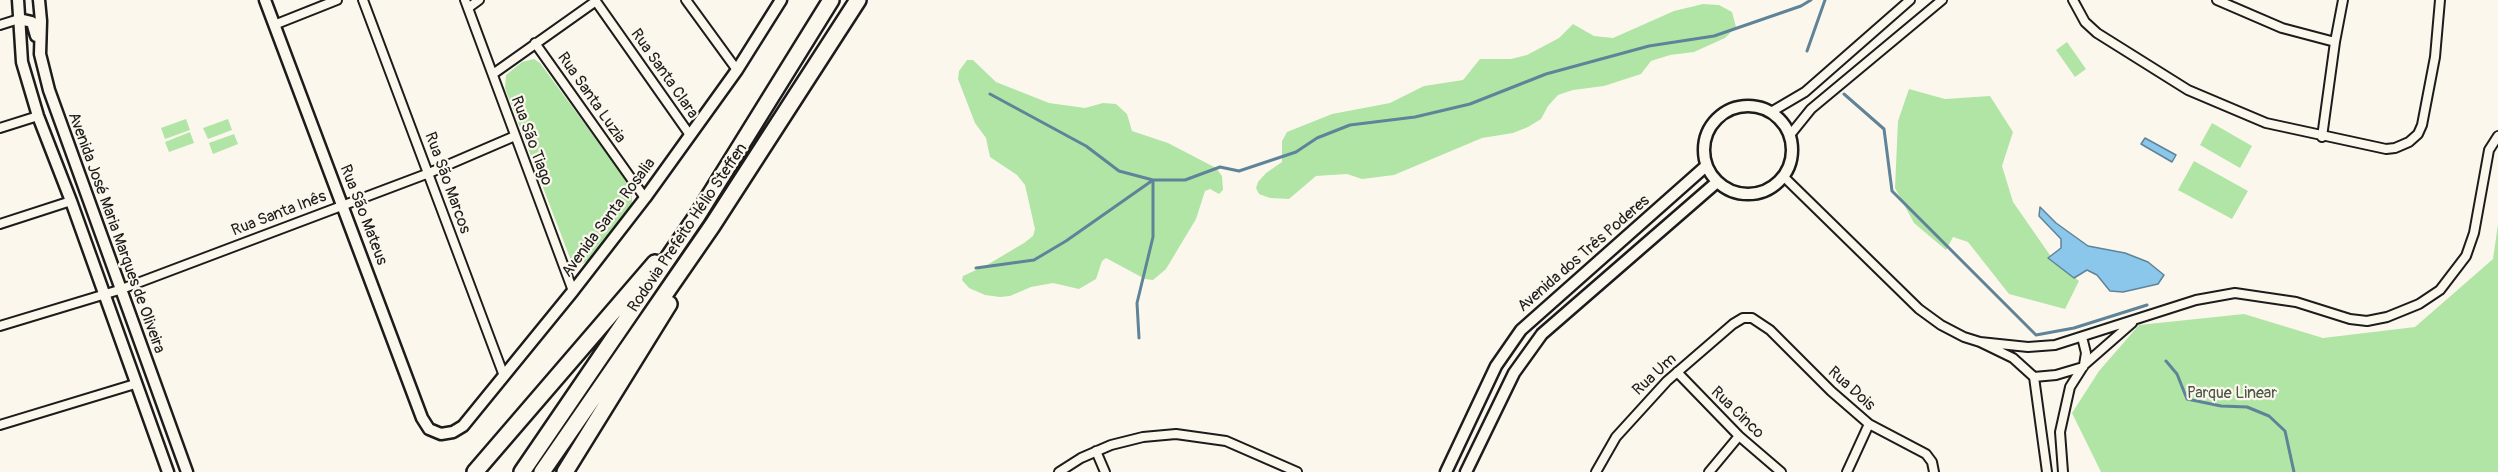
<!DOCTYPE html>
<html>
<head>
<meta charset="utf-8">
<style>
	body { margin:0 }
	canvas { display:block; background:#fbf7ec }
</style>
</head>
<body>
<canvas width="2498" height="472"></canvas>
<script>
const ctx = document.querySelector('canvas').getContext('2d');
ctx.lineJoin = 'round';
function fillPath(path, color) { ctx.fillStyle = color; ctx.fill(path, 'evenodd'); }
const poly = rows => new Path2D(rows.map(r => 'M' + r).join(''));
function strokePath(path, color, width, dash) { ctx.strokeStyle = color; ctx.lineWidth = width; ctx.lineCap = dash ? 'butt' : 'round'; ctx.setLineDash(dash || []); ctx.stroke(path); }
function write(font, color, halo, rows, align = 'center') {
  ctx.font = font + ' Pangolin,sans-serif'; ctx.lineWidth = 4.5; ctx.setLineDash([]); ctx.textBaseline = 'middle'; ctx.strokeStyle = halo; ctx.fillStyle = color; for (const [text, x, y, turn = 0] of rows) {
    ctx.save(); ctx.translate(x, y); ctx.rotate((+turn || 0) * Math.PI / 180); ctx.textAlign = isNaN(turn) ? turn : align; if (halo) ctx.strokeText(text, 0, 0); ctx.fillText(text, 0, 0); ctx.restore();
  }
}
fillPath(poly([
	[1703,4,1719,5,1732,12,1736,27,1725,38,1694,52,1670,55,1651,61,1641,74,1604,86,1573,90,1558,95,1548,106,1541,119,1528,127,1513,133,1482,138,1394,175,1362,179,1347,174,1316,176,1289,199,1270,198,1259,194,1256,188,1258,182,1266,173,1282,162,1282,141,1287,132,1332,114,1390,103,1424,86,1463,80,1480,59,1511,59,1527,55,1559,38,1573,24,1594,36,1613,38,1674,11],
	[2067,42,2086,69,2075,77,2056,50],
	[534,59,540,63,629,184,632,193,632,203,588,261,582,264,575,263,570,258,505,88,506,75,522,62],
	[967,60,973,60,996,82,1049,103,1085,108,1103,103,1116,104,1127,114,1132,131,1168,143,1216,168,1222,176,1223,190,1219,194,1210,189,1205,191,1196,219,1166,269,1153,280,1145,279,1106,258,1102,261,1096,279,1079,289,1053,283,1031,287,1010,296,1000,297,985,295,969,288,962,280,963,276,987,265,1024,243,1033,236,1035,229,1025,185,1017,175,990,157,986,138,975,123,958,79,959,71],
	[1909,89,1945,99,1990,96,2013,132,2002,166,2013,202,2052,258,2079,281,2065,309,2009,294,1968,242,1953,237,1946,250,1914,223,1895,188,1898,121],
	[186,119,190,130,165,139,161,128],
	[228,119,232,130,208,139,203,128],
	[2212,123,2252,146,2240,168,2200,145],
	[190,132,194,143,169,152,165,142],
	[234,134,238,144,213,154,209,143],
	[2194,161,2248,191,2232,219,2178,190],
	[2498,224,2498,472,2101,472,2072,413,2099,371,2139,325,2244,314,2323,338,2415,327,2493,259]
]), '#b1e5a6');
const water = poly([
	[2145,138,2176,155,2172,162,2141,144,2145,138],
	[2040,207,2056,223,2088,246,2125,253,2148,262,2164,275,2158,284,2123,292,2110,291,2097,275,2087,270,2074,278,2048,258,2061,248,2061,239,2039,216,2040,207]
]);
fillPath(water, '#8bc7eb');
strokePath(water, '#5f8398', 1.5);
strokePath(poly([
	[1807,51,1825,0],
	[990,94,1086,146,1119,171,1153,180,1185,180,1220,167,1239,171,1296,152,1317,138,1350,125,1415,117,1470,104,1546,74,1649,46,1714,36,1801,6,1811,0],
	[1844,94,1884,129,1892,191,2036,335,2074,328,2147,305],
	[976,268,1034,260,1066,241,1153,180],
	[1139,338,1137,303,1153,237,1153,180],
	[2166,361,2177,374,2187,399,2221,406,2247,407,2269,416,2285,431,2294,472]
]), '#5f8398', 3);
const street = poly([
	[363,0,504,376],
	[465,0,573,291],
	[595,0,690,135],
	[686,0,737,70],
	[2073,0,2085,22,2097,33,2188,90,2266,123,2386,149,2395,148,2409,142,2418,134,2422,125,2435,57,2440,0],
	[2217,0,2282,28,2335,42],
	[468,8,479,0],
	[0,25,19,19],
	[274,25,337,0],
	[535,43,645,198],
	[493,74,596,1],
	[1771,112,1805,92,1910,0],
	[0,128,38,116],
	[1790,135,1811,109,1942,0],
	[2322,137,2335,42,2343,0],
	[1783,176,1919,309,1941,325,1964,337,1980,342,2013,358,2034,377,2047,472],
	[0,224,71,201],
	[0,326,119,290,429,173,515,136],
	[2082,337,2086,353,2084,365],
	[1980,342,2028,347,2055,345,2196,300,2235,293,2296,302,2350,319,2367,321,2387,317,2419,304,2440,290,2466,256,2474,233,2489,150,2498,136],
	[1677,372,1739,436,1781,472],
	[2034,377,2056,375,2083,367],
	[0,425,135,384],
	[1096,451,1105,472],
	[1059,472,1081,458,1111,445,1143,437,1176,434,1226,441,1297,472],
	[1596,472,1616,437,1667,381,1733,324,1743,318,1752,318,1770,330,1831,391,1869,424,1926,454,1932,462,1934,472],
	[1709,472,1739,436],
	[1847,472,1869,424],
	[2063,472,2060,432,2070,387,2084,365,2132,323]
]);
const secondary = poly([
	[18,0,22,62,38,116,71,201,168,472],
	[39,0,41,21,40,54,49,90,187,472],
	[265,0,422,418,429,429,441,434,453,432,463,426,573,291,645,198,737,70,781,0],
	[19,19,32,22,36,36],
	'1704 150a44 44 0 1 1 88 0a44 44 0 1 1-88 0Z',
	[1446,472,1496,366,1521,330,1706,166],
	[1466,472,1514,373,1542,334,1717,182]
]);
const highway = poly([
	[475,472,655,263],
	[522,472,697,216,831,0],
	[542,472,712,226,858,0],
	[565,472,669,304]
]);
strokePath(street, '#1c1c1c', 12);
strokePath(secondary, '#1c1c1c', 15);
strokePath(highway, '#1c1c1c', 20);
strokePath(street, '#fbf7ec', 8);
strokePath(secondary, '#fbf7ec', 10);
strokePath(highway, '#fbf7ec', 15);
write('16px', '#1c1c1c', '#fbf7ec', [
	["Rua Santa Clara",664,74,55],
	["Rua Santa Luzia",591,98,55],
	["Rua São Tiago",531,141,70],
	["Rua São Marcos",447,183,70],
	["Rua Santa Inês",279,214,-21],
	["Rua São Mateus",363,215,69],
	["Avenida Santa Rosalia",609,218,-53],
	["Rodovia Prefeito Hélio Steffen",688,228,-56],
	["Avenida José Maria Marques de Oliveira",116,233,70],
	["Avenida dos Três Poderes",1584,254,-41],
	["Rua Um",1655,375,-43],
	["Rua Dois",1851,389,42],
	["Rua Cinco",1737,413,44]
]);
write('16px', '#495845', '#fbf7ec', [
	["Parque Linear",2232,394]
]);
</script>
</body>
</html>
